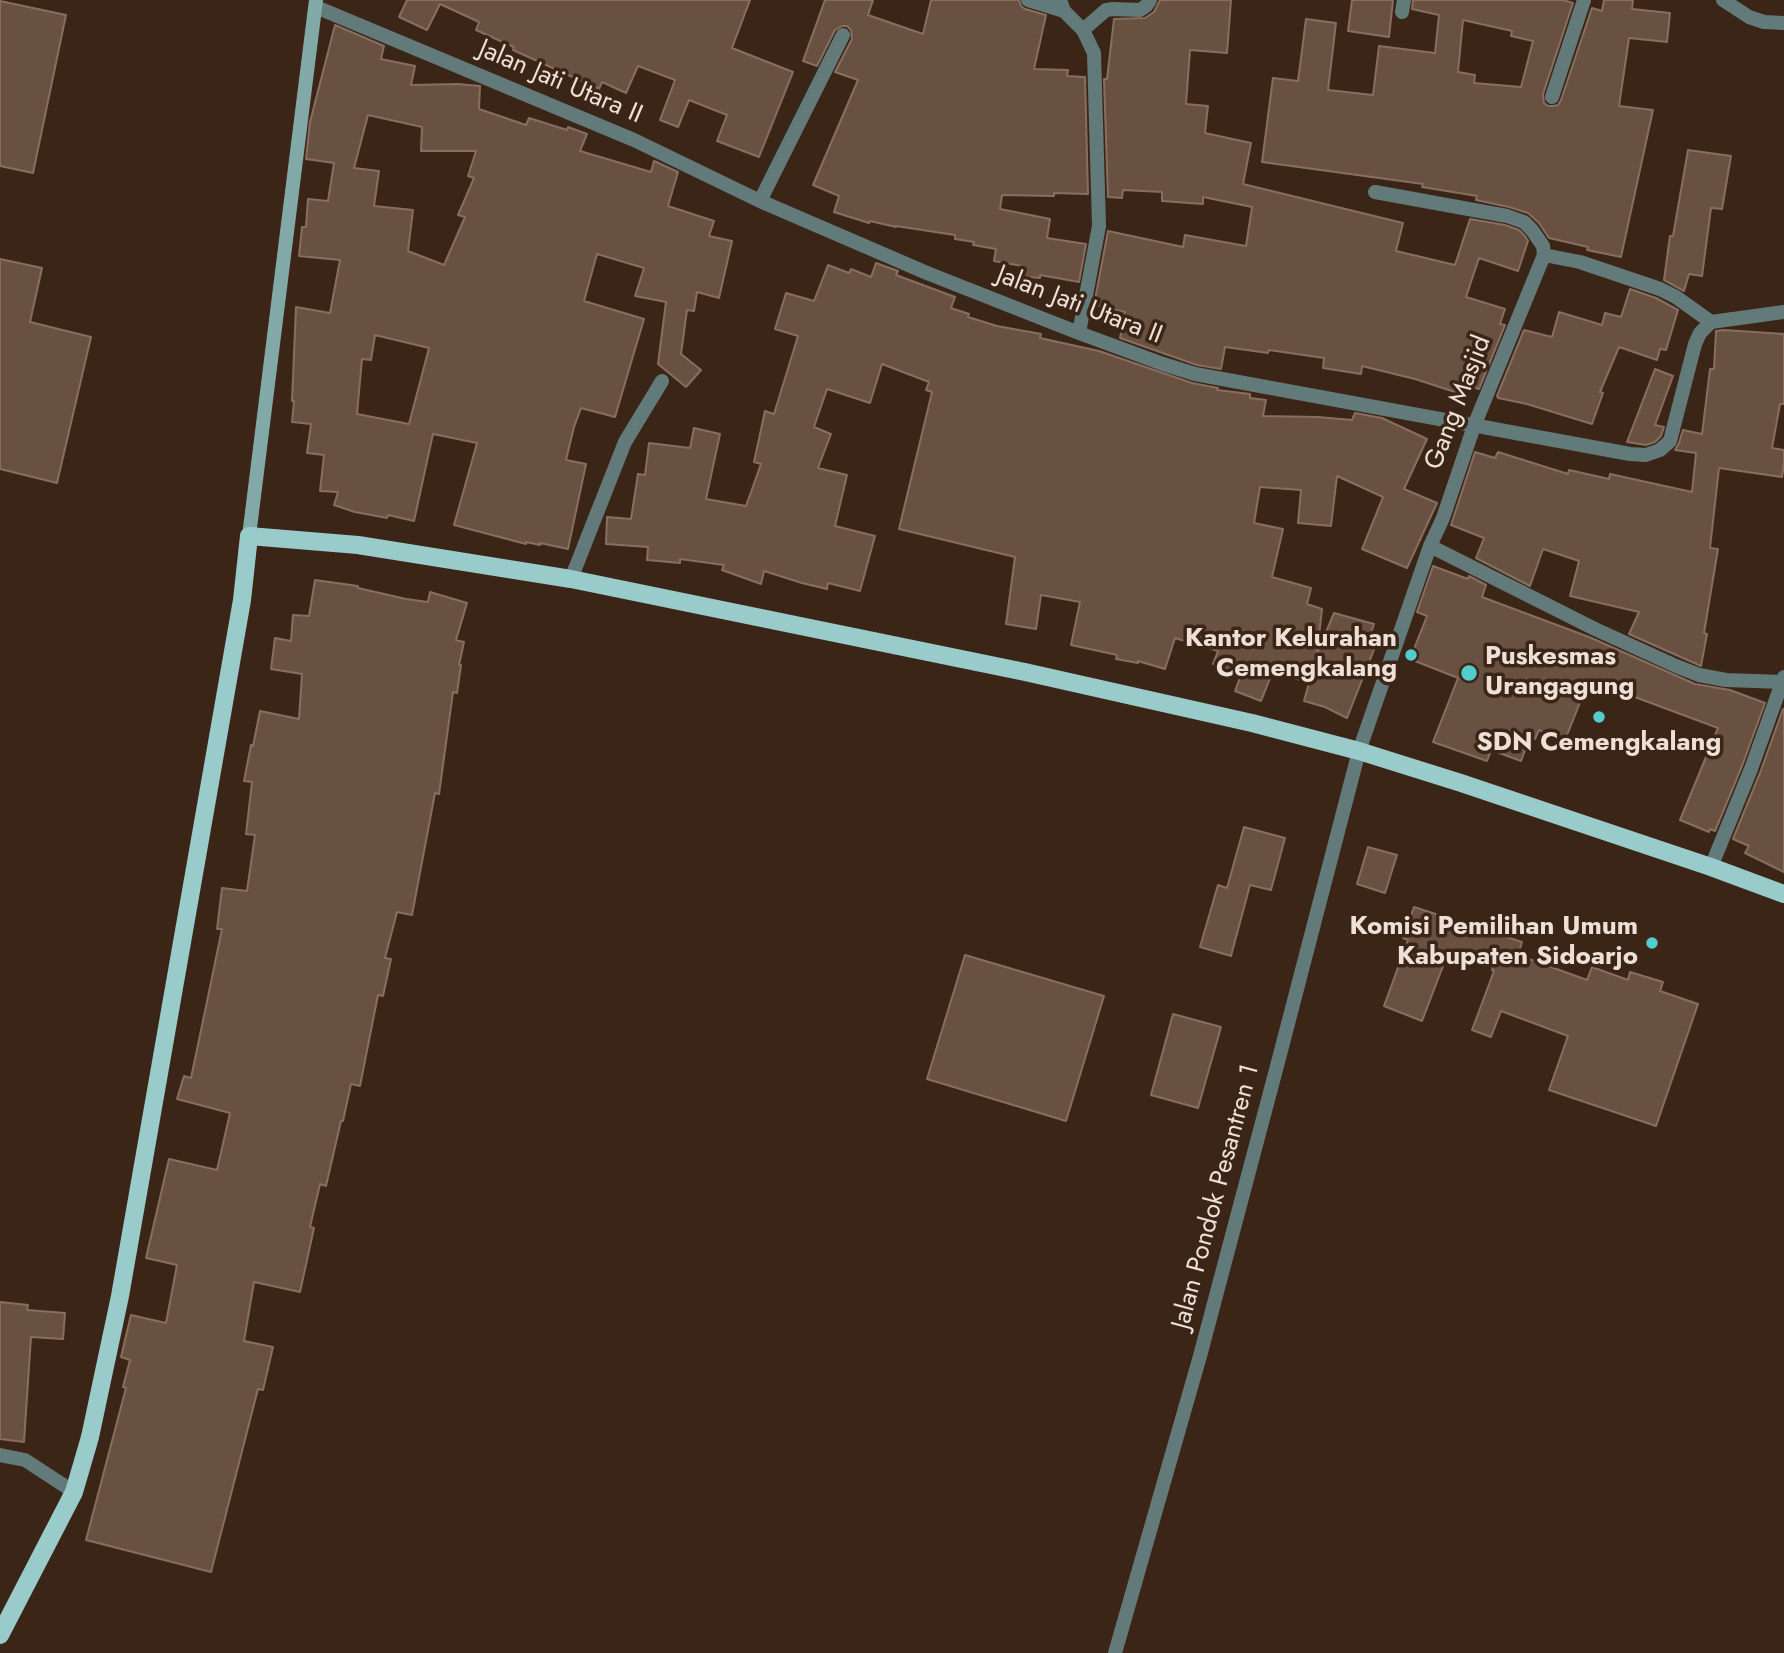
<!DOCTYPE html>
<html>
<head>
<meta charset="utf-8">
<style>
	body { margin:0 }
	canvas { display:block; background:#3a2517 }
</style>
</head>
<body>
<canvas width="1784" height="1653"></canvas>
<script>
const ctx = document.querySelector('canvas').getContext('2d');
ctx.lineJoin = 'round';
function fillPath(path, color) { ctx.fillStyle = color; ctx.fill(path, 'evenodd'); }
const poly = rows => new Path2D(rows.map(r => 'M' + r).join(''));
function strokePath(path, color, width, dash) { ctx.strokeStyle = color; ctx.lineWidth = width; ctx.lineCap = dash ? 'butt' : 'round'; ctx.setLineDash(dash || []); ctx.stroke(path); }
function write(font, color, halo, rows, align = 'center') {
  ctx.font = font + ' Jost,sans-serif'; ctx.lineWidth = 7; ctx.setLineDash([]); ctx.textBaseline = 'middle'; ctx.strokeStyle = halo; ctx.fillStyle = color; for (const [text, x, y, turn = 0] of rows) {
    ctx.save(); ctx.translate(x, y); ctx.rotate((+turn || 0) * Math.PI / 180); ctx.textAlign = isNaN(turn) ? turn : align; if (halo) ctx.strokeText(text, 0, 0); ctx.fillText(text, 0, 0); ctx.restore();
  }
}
const building = poly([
	[407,0,750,0,732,48,793,72,759,157,717,141,727,115,689,100,678,127,660,120,675,80,638,66,626,93,602,82,599,89,513,50,514,47,476,30,479,22,440,4,427,30,399,17,407,0],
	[825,0,873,0,868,15,923,34,931,0,1019,0,1021,6,1025,9,1046,15,1034,69,1068,70,1067,76,1085,77,1088,194,1054,193,1054,196,1002,195,1000,209,1050,219,1047,238,1086,244,1079,282,1040,275,1040,278,1020,276,1022,266,994,261,996,249,973,245,974,242,955,239,955,235,896,226,896,227,870,221,869,223,834,212,839,196,813,185,858,80,835,72,852,39,851,30,847,26,842,26,835,30,817,66,803,61,825,0],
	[1160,0,1231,0,1227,53,1190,50,1186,104,1208,106,1205,133,1251,143,1243,184,1403,223,1396,251,1455,265,1470,219,1505,225,1519,230,1525,236,1528,241,1518,271,1479,258,1466,297,1505,309,1500,324,1505,325,1479,389,1458,382,1455,392,1415,379,1362,366,1361,374,1323,368,1324,358,1269,350,1268,353,1225,347,1221,369,1197,365,1120,338,1125,312,1094,305,1108,231,1183,247,1185,235,1246,246,1252,207,1203,197,1203,204,1162,201,1162,192,1123,190,1122,198,1108,197,1104,79,1107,79,1114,19,1145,18,1154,12,1160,0],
	[1352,0,1393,0,1389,37,1348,31,1352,0],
	[1413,0,1563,0,1573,3,1543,94,1544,103,1548,106,1553,106,1558,105,1561,100,1592,8,1602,11,1604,0,1633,0,1632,9,1670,13,1667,42,1629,38,1619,106,1653,110,1621,257,1587,250,1588,247,1549,238,1539,223,1528,213,1509,207,1476,200,1477,196,1422,187,1423,184,1262,162,1273,78,1298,81,1306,19,1336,23,1328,90,1373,95,1379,46,1435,53,1439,15,1412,9,1413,0],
	[1463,20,1512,31,1511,36,1533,41,1521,87,1474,83,1475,75,1458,72,1463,20],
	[0,1,66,15,33,173,0,166,0,1],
	[335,25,384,46,381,59,415,66,411,85,458,84,480,86,479,109,526,125,529,118,567,130,568,127,587,134,580,151,651,172,654,161,678,172,668,206,714,221,709,236,732,241,719,298,697,292,694,311,687,310,681,354,701,370,686,387,658,364,666,302,635,296,644,268,597,254,584,301,644,319,615,417,581,408,574,427,566,460,586,464,568,549,540,543,540,545,526,542,526,544,454,525,477,443,433,434,414,521,388,515,387,518,355,512,334,505,338,492,320,491,324,455,307,453,311,424,292,422,294,401,292,401,296,307,330,313,340,260,299,256,302,227,306,227,308,199,328,201,334,163,306,159,310,122,335,25],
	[368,115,422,127,421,151,476,151,468,176,474,178,458,215,465,217,444,265,408,251,413,210,374,206,379,171,354,168,368,115],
	[375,335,429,348,409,424,357,414,362,359,371,360,375,335],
	[1688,150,1731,156,1722,209,1711,208,1702,276,1689,274,1684,291,1664,280,1670,236,1673,236,1688,150],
	[0,259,42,268,30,322,91,337,57,483,0,469,0,259],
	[876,263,898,271,896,275,955,297,951,308,969,314,968,317,997,326,1041,334,1040,338,1099,351,1192,383,1218,388,1217,390,1250,394,1250,398,1266,400,1263,416,1318,417,1352,420,1355,413,1382,418,1427,439,1404,489,1437,503,1407,568,1362,549,1383,497,1337,476,1331,526,1298,523,1301,490,1260,487,1254,523,1283,529,1272,577,1311,588,1307,604,1322,609,1317,654,1334,613,1374,624,1367,645,1375,647,1347,718,1325,707,1304,701,1309,683,1273,671,1261,701,1235,691,1241,675,1213,664,1218,651,1175,638,1165,669,1138,661,1138,663,1116,659,1117,655,1071,645,1080,602,1041,595,1036,629,1006,624,1015,557,899,529,932,392,926,390,929,382,882,364,870,403,827,389,814,427,831,434,818,468,847,475,835,526,875,536,860,591,828,583,827,589,802,583,764,571,761,584,722,570,724,565,680,559,680,563,647,560,648,547,606,544,607,517,631,519,638,474,645,475,649,443,690,448,694,428,720,434,706,499,746,506,761,464,754,462,765,411,774,414,798,336,775,329,786,293,814,301,828,265,849,273,851,269,871,277,876,263],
	[1630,289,1656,298,1678,310,1666,350,1660,349,1657,360,1619,347,1600,392,1603,393,1592,424,1527,404,1498,398,1497,396,1524,330,1552,337,1559,312,1602,325,1605,313,1621,317,1630,289],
	[1724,330,1784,334,1784,404,1780,404,1772,448,1784,450,1784,463,1782,477,1719,468,1710,548,1718,549,1704,633,1707,634,1701,666,1629,634,1639,612,1570,596,1579,561,1543,549,1530,586,1476,558,1484,538,1451,525,1475,452,1495,458,1498,452,1568,474,1569,470,1609,479,1610,474,1692,492,1696,453,1675,450,1679,443,1683,430,1702,434,1710,369,1714,369,1716,331,1724,330],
	[1655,369,1673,376,1655,425,1664,427,1661,436,1655,442,1646,445,1627,442,1655,369],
	[1433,566,1468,579,1469,576,1486,585,1482,597,1589,637,1695,684,1730,690,1765,703,1742,766,1715,831,1710,829,1709,832,1680,820,1718,728,1589,680,1565,740,1539,730,1535,739,1530,737,1521,761,1491,750,1487,761,1433,742,1458,678,1410,659,1427,616,1417,612,1433,566],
	[315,580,358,586,358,588,406,599,428,602,430,592,467,603,456,640,464,642,459,665,461,665,457,693,453,692,439,794,435,793,412,915,397,912,385,958,391,959,383,996,378,995,360,1086,351,1084,343,1121,341,1121,326,1186,320,1184,310,1227,314,1228,300,1292,254,1282,244,1341,273,1347,263,1390,258,1389,211,1572,86,1540,126,1388,123,1387,130,1360,121,1357,131,1315,166,1323,177,1265,146,1258,169,1159,217,1170,230,1113,177,1099,184,1076,191,1078,209,992,222,929,217,929,222,888,247,891,255,835,246,834,252,782,244,781,251,745,253,746,260,711,299,719,302,674,271,669,275,638,291,641,293,615,309,616,315,580],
	[1783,709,1784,710,1784,872,1745,853,1749,846,1733,839,1760,773,1783,709],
	[1244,827,1285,838,1271,890,1250,885,1231,956,1200,947,1218,885,1227,888,1244,827],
	[1368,847,1397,855,1385,893,1357,884,1368,847],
	[1414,907,1522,942,1518,955,1587,980,1592,967,1628,980,1630,972,1663,982,1660,991,1698,1004,1656,1126,1549,1090,1568,1036,1501,1011,1491,1037,1472,1030,1494,971,1492,970,1493,967,1448,953,1422,1021,1384,1006,1408,940,1403,938,1414,907],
	[965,955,1104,996,1066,1121,927,1079,965,955],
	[1173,1014,1221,1027,1198,1108,1151,1095,1173,1014],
	[0,1302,28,1305,27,1310,65,1313,63,1339,31,1337,24,1442,0,1439,0,1302]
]);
fillPath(building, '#695142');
strokePath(building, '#886e5f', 2);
strokePath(poly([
	[1028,0,1064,11],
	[1060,0,1064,11,1083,30,1094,53,1099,226,1079,333],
	[1723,0,1749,17,1764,22,1784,23],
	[316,7,634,140,760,201,927,273,1079,333,1163,364,1195,374,1630,454,1646,455,1660,450,1670,441,1695,344,1700,333,1711,322,1784,312],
	[1402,12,1404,0],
	[1083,30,1106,10,1113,9,1140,10,1146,6,1150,0],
	[1552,97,1584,0],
	[760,201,843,35],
	[1544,255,1580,262,1660,289,1676,297,1711,322],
	[1430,546,1595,629,1676,666,1699,675,1726,680,1783,682],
	[571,579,625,442,662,381],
	[1711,867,1751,769,1784,677],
	[0,1455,25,1460,74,1492],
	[1115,1653,1200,1356,1277,1066,1359,751,1430,546,1443,518,1474,426,1544,255,1543,246,1532,230,1524,222,1507,216,1375,192]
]), '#637a7a', 14);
strokePath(poly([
	[249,536,316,0]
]), '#82a8a8', 14);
strokePath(poly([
	[0,1635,74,1492,90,1437,120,1296,242,600,249,536,358,545,571,579,1025,672,1252,723,1359,751,1461,783,1711,867,1784,894]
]), '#9acbcb', 18);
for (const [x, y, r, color] of [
	[1411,655,7,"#52cdce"],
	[1469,673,9,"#52cdce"],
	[1599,717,7,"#52cdce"],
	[1652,943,7,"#52cdce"]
]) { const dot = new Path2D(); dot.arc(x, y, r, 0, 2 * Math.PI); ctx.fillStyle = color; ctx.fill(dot); strokePath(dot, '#3a2517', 2.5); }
write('26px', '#eee0d7', '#3a2517', [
	["Jalan Jati Utara II",560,83,23],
	["Jalan Jati Utara II",1079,306,21],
	["Gang Masjid",1459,403,-69],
	["Jalan Pondok Pesantren 1",1217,1197,-75]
]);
write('bold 26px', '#eee0d7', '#3a2517', [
	["Kantor Kelurahan",1397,640],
	["Cemengkalang",1397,670],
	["Puskesmas",1485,658,"left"],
	["Urangagung",1485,688,"left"],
	["SDN Cemengkalang",1599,744,"center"],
	["Komisi Pemilihan Umum",1638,928],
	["Kabupaten Sidoarjo",1638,958]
], 'right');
</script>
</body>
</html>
